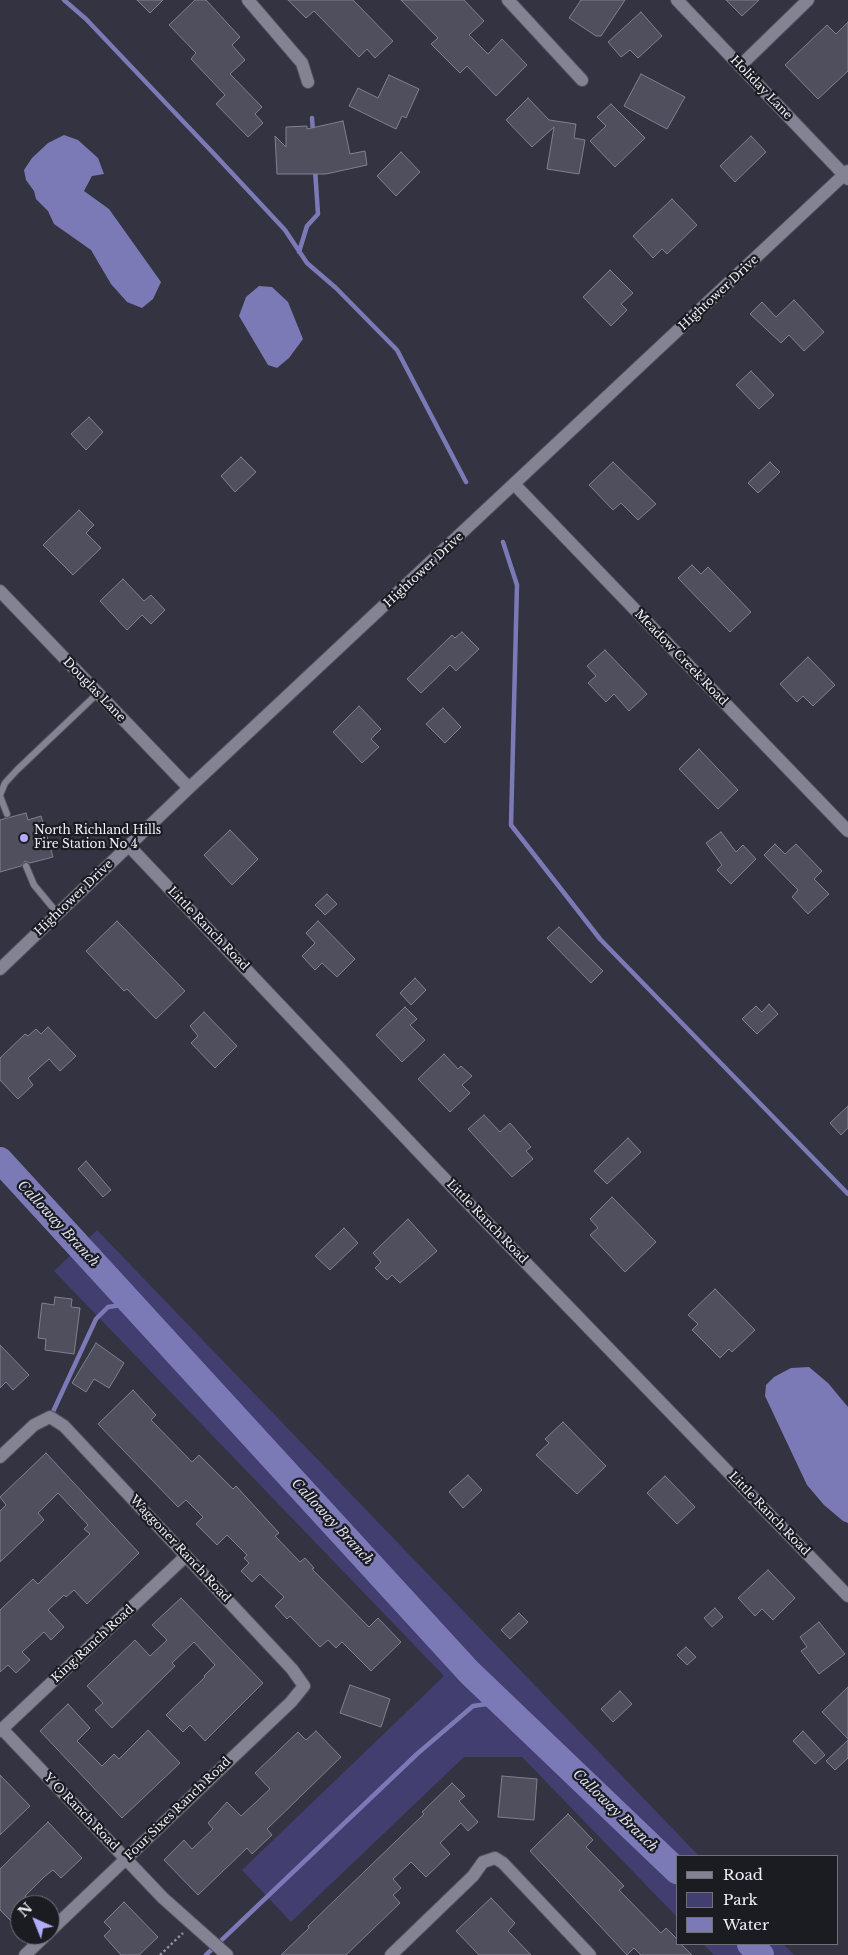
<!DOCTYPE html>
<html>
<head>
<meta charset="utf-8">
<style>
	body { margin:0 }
	#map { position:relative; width:848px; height:1955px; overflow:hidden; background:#333341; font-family:"Libre Baskerville",serif }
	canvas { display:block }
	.legend { position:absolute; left:676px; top:1855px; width:162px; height:90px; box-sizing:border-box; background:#1b1b22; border:1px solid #6f7078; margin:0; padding:6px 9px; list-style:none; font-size:15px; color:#eeeff8 }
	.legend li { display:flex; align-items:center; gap:10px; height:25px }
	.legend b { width:25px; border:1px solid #6f7078 }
	.north { position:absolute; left:10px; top:1895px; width:50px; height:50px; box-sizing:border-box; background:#1b1b22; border:1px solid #6f7078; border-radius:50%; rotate:316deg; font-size:14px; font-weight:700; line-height:20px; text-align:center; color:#eeeff8 }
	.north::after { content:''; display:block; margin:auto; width:18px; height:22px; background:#b1adfa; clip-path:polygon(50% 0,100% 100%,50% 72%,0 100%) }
</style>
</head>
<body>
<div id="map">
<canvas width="848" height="1955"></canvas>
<ul class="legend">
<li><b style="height:6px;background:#838394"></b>Road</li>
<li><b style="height:14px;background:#423e6f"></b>Park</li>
<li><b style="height:14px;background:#7c7ab6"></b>Water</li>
</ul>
<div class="north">N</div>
</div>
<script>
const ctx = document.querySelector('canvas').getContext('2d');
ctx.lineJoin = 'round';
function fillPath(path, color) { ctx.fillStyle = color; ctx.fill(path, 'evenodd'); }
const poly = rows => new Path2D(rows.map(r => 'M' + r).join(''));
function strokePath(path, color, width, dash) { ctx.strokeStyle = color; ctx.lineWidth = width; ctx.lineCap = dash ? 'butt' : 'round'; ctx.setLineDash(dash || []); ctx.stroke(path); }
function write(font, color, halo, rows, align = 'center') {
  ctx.font = font + ' "Libre Baskerville",serif'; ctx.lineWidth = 4.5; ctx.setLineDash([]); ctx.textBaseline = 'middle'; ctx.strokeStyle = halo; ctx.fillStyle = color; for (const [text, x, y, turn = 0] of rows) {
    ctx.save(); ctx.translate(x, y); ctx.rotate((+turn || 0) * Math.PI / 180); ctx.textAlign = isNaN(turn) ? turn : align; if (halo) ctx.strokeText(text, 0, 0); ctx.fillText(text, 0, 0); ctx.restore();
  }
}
fillPath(poly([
	[97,1230,699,1856,677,1856,677,1917,522,1757,464,1757,291,1922,242,1870,444,1676,54,1271],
	[703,1944,783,1944,794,1955,714,1955]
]), '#423e6f');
fillPath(poly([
	[64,135,78,140,98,158,104,174,92,176,84,191,109,209,161,282,153,299,142,308,127,302,111,284,91,250,54,224,48,211,36,199,34,191,26,180,24,170,32,158,48,143],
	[259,286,272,287,288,302,303,339,289,358,277,368,268,365,239,316,246,297],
	[809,1367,828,1383,848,1407,848,1523,843,1521,824,1505,807,1485,765,1396,766,1385,774,1377,791,1368]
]), '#7c7ab6');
strokePath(poly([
	[64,0,86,19,216,156,285,230,307,263,336,288,397,350,466,482],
	[312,118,313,132],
	[299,252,307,226,318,214,315,169],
	[503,542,517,585,511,825,600,939,848,1194],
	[51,1416,96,1319,108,1307,122,1305,160,1335],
	[206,1955,417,1754,473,1706,501,1702]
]), '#7c7ab6', 4.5);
strokePath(poly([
	[0,1160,469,1672,677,1871],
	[750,1944,761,1955]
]), '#7c7ab6', 26);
const building = poly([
	[137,0,163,0,150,13,137,0],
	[195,0,206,0,240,37,232,45,245,60,230,74,262,107,255,114,263,123,248,137,216,104,225,95,191,59,196,53,169,25,195,0],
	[288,0,353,0,393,41,375,58,367,49,359,57,314,11,306,18,288,0],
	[401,0,464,0,484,21,469,35,488,54,502,39,527,65,496,96,467,66,460,73,431,44,438,38,401,0],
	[581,0,625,0,601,36,596,36,569,18,581,0],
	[726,0,759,0,742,16,726,0],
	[641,12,662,36,638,58,630,50,621,57,608,42,641,12],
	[848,22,848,71,818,99,785,65,827,25,836,34,848,22],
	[641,74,685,97,667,129,624,106,641,74],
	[389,75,419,89,406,118,402,116,396,129,349,106,358,88,378,98,389,75],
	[528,98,549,120,576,124,574,138,585,140,579,174,547,169,554,127,532,147,506,120,528,98],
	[611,104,645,138,615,167,590,141,606,126,597,117,611,104],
	[343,121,350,154,365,151,367,165,326,174,277,174,275,136,286,147,286,127,307,126,307,129,343,121],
	[751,136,766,152,735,182,720,166,751,136],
	[401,152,420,172,396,196,377,176,401,152],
	[672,199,697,225,667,254,662,249,653,258,633,236,672,199],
	[610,270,633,293,621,304,627,310,611,326,583,297,610,270],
	[794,300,824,332,804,351,789,335,781,343,750,314,762,302,776,317,794,300],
	[751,371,774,395,759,409,736,385,751,371],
	[89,417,103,432,86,450,71,434,89,417],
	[241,457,256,472,235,492,221,476,241,457],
	[613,462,656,504,638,520,621,503,613,510,589,485,613,462],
	[770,462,780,472,758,493,748,483,770,462],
	[79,510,94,525,86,533,101,548,73,575,43,545,79,510],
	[692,565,701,574,708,567,751,612,730,632,678,578,692,565],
	[123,579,144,601,151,595,165,610,151,624,142,615,127,630,100,601,123,579],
	[462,632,479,649,456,671,450,665,421,693,407,679,452,635,455,638,462,632],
	[605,650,647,694,629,711,614,694,606,702,588,683,596,676,587,666,605,650],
	[808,657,835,685,813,706,803,696,797,702,780,684,808,657],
	[359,706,381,729,371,739,379,747,362,763,333,732,359,706],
	[443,708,461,727,445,743,426,724,443,708],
	[699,749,738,790,718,809,679,769,699,749],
	[26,813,28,820,41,816,53,857,30,863,25,861,21,866,0,872,0,820,26,813],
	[230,830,258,859,232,885,204,855,230,830],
	[721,832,736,852,743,845,756,859,731,884,717,870,722,865,706,843,721,832],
	[775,844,785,854,796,844,822,871,814,879,829,894,808,914,792,897,798,890,764,855,775,844],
	[327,894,337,904,325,915,315,905,327,894],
	[117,921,185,991,156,1019,127,989,124,991,86,951,117,921],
	[318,921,355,959,337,977,322,963,315,970,302,956,315,943,306,933,318,921],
	[559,927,603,971,591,983,547,938,559,927],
	[415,978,426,990,411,1005,400,993,415,978],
	[769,1004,778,1014,757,1034,742,1019,756,1006,762,1012,769,1004],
	[405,1007,417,1019,410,1025,425,1040,402,1062,376,1035,405,1007],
	[204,1012,237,1046,215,1068,191,1043,198,1036,190,1026,204,1012],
	[48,1027,76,1056,60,1071,49,1059,28,1078,33,1085,18,1099,0,1080,0,1058,25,1034,28,1036,36,1029,41,1034,48,1027],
	[444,1054,458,1069,461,1066,472,1076,462,1085,470,1093,450,1112,418,1079,444,1054],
	[848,1106,848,1128,841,1135,830,1123,848,1106],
	[484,1115,500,1132,510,1123,531,1147,526,1151,533,1159,512,1177,468,1129,484,1115],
	[628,1138,641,1152,607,1184,594,1171,628,1138],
	[86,1161,111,1190,103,1197,78,1169,86,1161],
	[612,1197,656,1242,625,1272,590,1235,598,1228,590,1219,612,1197],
	[408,1219,437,1251,400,1283,392,1275,387,1280,375,1268,381,1262,373,1253,408,1219],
	[344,1228,358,1243,330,1270,315,1256,344,1228],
	[715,1289,755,1330,732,1352,729,1349,720,1358,692,1330,698,1324,688,1315,715,1289],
	[55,1297,72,1299,71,1307,80,1308,74,1354,45,1350,46,1339,38,1338,42,1303,54,1305,55,1297],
	[96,1343,124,1363,109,1388,94,1379,86,1392,72,1383,96,1343],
	[0,1345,29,1375,13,1390,6,1382,0,1388,0,1345],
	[133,1390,156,1415,151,1420,192,1462,199,1455,233,1489,236,1486,279,1533,275,1536,300,1562,305,1558,314,1568,312,1569,369,1627,378,1618,401,1642,371,1671,342,1642,336,1648,328,1640,320,1647,290,1616,287,1619,275,1606,284,1597,260,1574,252,1582,241,1571,249,1563,244,1558,247,1555,227,1535,217,1545,196,1524,203,1517,186,1500,178,1507,98,1424,133,1390],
	[563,1422,606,1466,577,1494,536,1455,549,1443,545,1439,563,1422],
	[46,1453,139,1553,87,1604,74,1590,66,1597,64,1595,48,1610,64,1627,51,1640,44,1632,22,1652,30,1660,16,1673,8,1665,0,1672,0,1610,33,1579,38,1584,90,1534,84,1529,88,1525,58,1493,38,1513,44,1520,0,1562,0,1511,6,1505,0,1497,46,1453],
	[468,1475,482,1490,463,1508,449,1492,468,1475],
	[665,1476,695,1507,677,1524,647,1493,665,1476],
	[768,1570,795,1598,773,1620,762,1609,755,1616,738,1598,768,1570],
	[181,1598,263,1683,205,1741,190,1725,183,1732,166,1715,205,1677,204,1676,215,1665,194,1642,172,1663,175,1666,112,1728,95,1710,103,1703,87,1686,135,1640,150,1656,167,1640,152,1625,181,1598],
	[715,1608,723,1617,712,1627,704,1618,715,1608],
	[519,1613,528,1622,510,1639,501,1630,519,1613],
	[819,1622,845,1654,819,1674,801,1651,807,1647,800,1637,819,1622],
	[686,1647,696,1657,687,1665,677,1655,686,1647],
	[350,1685,390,1699,381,1727,340,1713,350,1685],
	[848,1687,848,1739,822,1712,848,1687],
	[620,1691,632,1704,613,1722,601,1709,620,1691],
	[68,1704,90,1728,77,1741,102,1766,114,1754,119,1759,148,1730,180,1763,122,1818,40,1731,68,1704],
	[316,1731,341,1757,267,1829,272,1835,252,1854,247,1848,198,1895,164,1860,184,1840,192,1849,213,1829,208,1823,227,1802,241,1816,270,1789,255,1773,298,1732,306,1740,316,1731],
	[803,1731,825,1755,815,1764,793,1741,803,1731],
	[848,1740,848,1758,835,1770,826,1761,848,1740],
	[0,1775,30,1806,0,1835,0,1775],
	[502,1776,537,1779,534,1820,498,1817,502,1776],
	[452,1783,465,1796,459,1801,478,1822,468,1831,461,1823,440,1843,450,1854,426,1877,411,1862,393,1879,401,1888,393,1895,400,1903,346,1955,281,1955,309,1928,308,1926,424,1814,422,1812,452,1783],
	[568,1814,593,1840,586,1847,624,1886,619,1890,661,1933,666,1928,677,1939,677,1944,681,1944,692,1955,641,1955,634,1948,627,1955,530,1851,568,1814],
	[48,1822,82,1858,61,1878,53,1870,44,1877,25,1896,34,1905,20,1905,20,1916,13,1923,0,1910,0,1869,48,1822],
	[491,1898,515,1923,508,1931,531,1955,479,1955,456,1931,491,1898],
	[124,1902,158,1937,139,1955,121,1955,104,1936,111,1929,104,1922,124,1902]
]);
fillPath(building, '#4f4f5e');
strokePath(building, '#808091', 1);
const lane = poly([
	[0,795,5,783,17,770,98,693],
	[0,796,7,814],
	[26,866,34,885,58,914]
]);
const street = poly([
	[248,0,302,63,308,82],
	[508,0,582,80],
	[740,66,808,0],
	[515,485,848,831],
	[129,846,437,1171,848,1596],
	[0,1457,34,1425,50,1417,64,1426,292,1669,304,1686,291,1702,50,1931],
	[2,1729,163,1898,227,1955],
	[0,1731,186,1556],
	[25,1955,46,1935],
	[391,1955,473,1876,483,1862,495,1858,503,1863,590,1955]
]);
const secondary = poly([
	[677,0,848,179],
	[0,591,189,788],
	[0,969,189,788,848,171]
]);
strokePath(lane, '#52515d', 8);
strokePath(street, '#52515d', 14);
strokePath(secondary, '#52515d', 14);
strokePath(poly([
	[160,1955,183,1933]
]), '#8f8f9b', 2.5, [2.5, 2.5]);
strokePath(lane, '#838394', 6);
strokePath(street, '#838394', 12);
strokePath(secondary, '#838394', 12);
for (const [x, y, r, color] of [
	[24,838,5,"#b1adfa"]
]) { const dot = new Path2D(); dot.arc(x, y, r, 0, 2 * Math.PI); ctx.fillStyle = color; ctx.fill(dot); strokePath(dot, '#1b1b22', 2); }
write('12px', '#eeeff8', '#1b1b22', [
	["Holiday Lane",761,88,46],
	["Hightower Drive",719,293,-43],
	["Hightower Drive",424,570,-43],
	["Meadow Creek Road",681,658,46],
	["Douglas Lane",94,690,46],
	["Hightower Drive",74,898,-44],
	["Little Ranch Road",208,929,46],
	["Little Ranch Road",487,1222,46],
	["Little Ranch Road",769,1514,46],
	["Waggoner Ranch Road",180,1549,47],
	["King Ranch Road",93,1644,-43],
	["Four Sixes Ranch Road",178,1809,-44],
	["Y O Ranch Road",81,1812,46]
]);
write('12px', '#eeeff8', '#1b1b22', [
	["North Richland Hills",34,831],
	["Fire Station No 4",34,845]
], 'left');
write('italic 14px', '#dedff0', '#1b1b22', [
	["Calloway Branch",58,1224,47],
	["Calloway Branch",332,1522,47],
	["Calloway Branch",615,1811,44]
]);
</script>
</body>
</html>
